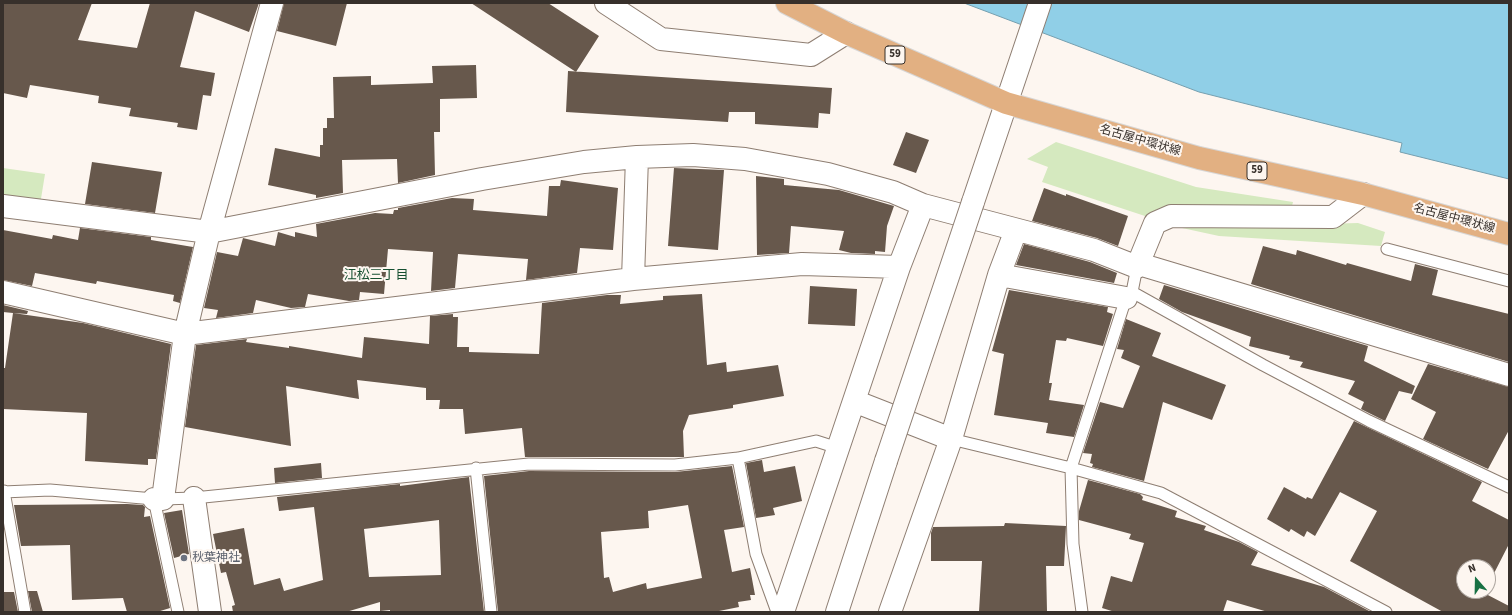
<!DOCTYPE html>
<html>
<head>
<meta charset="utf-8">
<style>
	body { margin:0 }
	#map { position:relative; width:1512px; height:615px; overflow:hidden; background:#fdf6f0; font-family:"Source Sans 3",sans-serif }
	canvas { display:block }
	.frame { position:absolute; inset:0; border:4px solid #37302b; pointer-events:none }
	.north { position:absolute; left:1456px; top:559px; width:40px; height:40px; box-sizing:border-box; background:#fdf6f0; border:1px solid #aea7a1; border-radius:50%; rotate:340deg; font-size:11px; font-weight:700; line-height:16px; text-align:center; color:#37302b }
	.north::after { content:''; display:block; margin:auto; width:14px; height:18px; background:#187144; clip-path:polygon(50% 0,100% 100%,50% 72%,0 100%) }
</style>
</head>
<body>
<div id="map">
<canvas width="1512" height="615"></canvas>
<div class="frame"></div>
<div class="north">N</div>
</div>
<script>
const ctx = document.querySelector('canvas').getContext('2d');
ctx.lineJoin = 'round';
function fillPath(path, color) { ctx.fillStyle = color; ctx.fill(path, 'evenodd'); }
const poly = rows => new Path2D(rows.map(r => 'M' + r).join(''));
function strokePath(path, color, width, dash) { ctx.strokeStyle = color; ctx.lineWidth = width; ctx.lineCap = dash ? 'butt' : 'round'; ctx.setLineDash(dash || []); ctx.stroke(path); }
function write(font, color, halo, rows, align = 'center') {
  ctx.font = font + ' "Source Sans 3","Noto Sans JP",sans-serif'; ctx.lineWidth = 4; ctx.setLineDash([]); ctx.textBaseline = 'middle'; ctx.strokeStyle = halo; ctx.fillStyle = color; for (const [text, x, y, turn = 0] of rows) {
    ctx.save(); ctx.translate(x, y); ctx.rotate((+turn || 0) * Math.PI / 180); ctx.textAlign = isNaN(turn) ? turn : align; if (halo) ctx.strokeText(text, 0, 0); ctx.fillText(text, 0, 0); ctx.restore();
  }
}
fillPath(poly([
	[1056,142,1196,187,1293,202,1292,206,1279,205,1165,210,1151,218,1042,182,1048,167,1027,159],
	[3,168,45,174,40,205,3,199],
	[1358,223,1385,232,1381,246,1219,236,1182,228]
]), '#d5e9bf');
const water = poly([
	[964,3,1509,3,1509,179,1400,152,1402,143,1199,92,964,3]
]);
fillPath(water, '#90cfe7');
strokePath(water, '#759faf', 1);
fillPath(poly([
	[3,3,92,3,78,40,137,48,150,3,259,3,249,32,195,11,180,67,215,73,211,96,203,95,197,130,177,127,178,123,129,116,131,108,98,103,99,96,30,85,27,98,3,93],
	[284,3,347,3,336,46,277,31],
	[471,3,548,3,599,36,576,72],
	[476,65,477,98,440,99,440,132,434,132,435,175,398,183,397,159,342,160,343,193,316,198,316,195,268,185,275,148,320,157,320,145,323,145,323,128,327,128,327,118,334,118,333,77,371,76,371,85,433,83,432,66],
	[568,71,832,88,830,114,819,113,818,128,755,124,755,112,729,112,728,122,566,112],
	[906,132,929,140,916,173,893,165],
	[92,162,162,172,155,213,85,204],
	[674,168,724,170,718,250,668,246],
	[756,176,784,179,784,185,839,190,894,206,887,226,885,252,875,251,875,254,851,253,839,250,844,231,791,226,789,253,757,255],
	[561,180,618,188,613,250,580,248,577,273,526,280,528,259,458,254,455,288,431,291,433,252,388,249,384,294,360,292,359,300,349,301,308,294,305,307,291,308,256,300,253,313,216,318,218,310,204,308,217,252,238,256,243,238,275,246,278,232,295,237,295,232,317,237,316,224,375,213,393,214,394,210,398,210,398,208,452,198,474,199,473,210,547,216,549,186,560,186],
	[1044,188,1066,196,1066,194,1128,216,1118,246,1097,238,1032,221],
	[80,228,151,237,151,240,193,247,180,303,173,301,174,295,97,281,96,284,35,273,32,286,3,280,3,230,52,239,53,235,78,240],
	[1024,244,1090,262,1117,273,1114,283,1016,265],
	[1263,246,1296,255,1297,250,1346,265,1347,263,1411,281,1415,264,1438,270,1432,295,1509,314,1509,362,1251,284],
	[1164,285,1368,346,1364,361,1415,386,1412,394,1399,391,1385,421,1361,409,1364,402,1348,394,1355,381,1300,367,1303,362,1289,359,1290,356,1249,346,1251,337,1182,312,1159,299],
	[810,286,857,289,855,326,808,324],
	[1009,290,1108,307,1107,312,1113,314,1103,346,1067,338,1066,341,1056,340,1049,383,1052,383,1049,400,1084,405,1074,437,1046,433,1048,423,994,415,1004,354,992,351],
	[702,294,707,365,726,362,727,372,778,365,784,396,733,405,733,408,689,415,683,431,684,457,525,457,522,428,465,434,463,409,439,409,440,400,426,400,426,388,357,380,359,399,286,386,291,446,185,427,196,345,247,339,246,342,289,348,289,346,362,358,364,337,429,344,430,316,453,314,453,317,458,317,457,347,469,347,469,352,539,354,542,303,607,295,621,295,620,304,663,300,663,296],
	[3,305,28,311,27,314,13,313,83,323,171,344,156,459,148,459,148,465,85,461,87,413,3,409,3,368,5,368,13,313,3,312],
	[1126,319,1161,333,1152,356,1226,385,1212,420,1163,402,1144,481,1092,467,1093,464,1090,463,1092,454,1083,453,1100,402,1123,408,1140,366,1121,358,1124,350,1117,349],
	[1428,364,1509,387,1509,430,1488,469,1423,439,1436,412,1411,399],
	[1354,421,1482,482,1472,501,1509,520,1509,544,1488,585,1488,567,1464,567,1464,591,1485,591,1484,593,1509,606,1509,612,1443,612,1350,561,1377,511,1340,492,1315,536,1307,531,1304,537,1291,529,1289,532,1267,519,1284,487,1306,499,1307,497,1312,499],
	[762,460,764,472,795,466,802,501,773,508,775,515,756,518,746,463],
	[321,463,322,478,275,483,274,468],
	[732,466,744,527,724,530,732,572,750,568,755,595,750,595,751,600,738,602,739,607,714,612,498,612,484,476,529,471,675,472],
	[688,505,702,578,647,589,646,583,613,592,609,577,604,578,601,532,649,528,648,511],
	[469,477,484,612,390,612,390,610,380,611,380,602,346,612,233,612,232,606,235,605,226,572,221,573,213,534,244,528,254,585,280,578,284,591,323,580,314,507,279,511,277,497,400,484,400,486],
	[439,520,441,575,369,577,364,529],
	[1088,480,1140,494,1143,497,1142,500,1177,511,1175,517,1206,526,1204,530,1239,542,1258,552,1251,565,1324,587,1371,612,1268,612,1227,600,1223,612,1115,612,1102,608,1111,576,1132,582,1144,543,1129,539,1131,534,1079,520,1079,511],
	[127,504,143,505,145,507,144,517,150,516,170,608,157,612,127,612,123,598,72,600,70,545,21,546,14,505],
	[182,510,189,554,174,558,164,513],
	[1005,523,1066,526,1064,566,1046,566,1047,611,979,612,982,561,931,561,931,533,933,527,1004,526],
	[28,591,37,591,43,612,32,612],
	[3,592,14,592,18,612,3,612]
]), '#67584c');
const service = poly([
	[1387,249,1509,281],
	[1132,292,1263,365,1369,421,1509,487],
	[951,439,1071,468,1161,493,1386,612],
	[738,458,756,554,777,612],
	[476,468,491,612],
	[4,491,25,612],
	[3,492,50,490,154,499,178,612],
	[163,499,194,498,529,464,675,465,738,458,816,441,838,448],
	[1082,612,1073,544,1071,468,1126,298,1132,292,1137,267]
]);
const minor = poly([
	[606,3,661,39,811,55,846,33],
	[923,205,1094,250,1137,267,1155,223,1171,216,1333,217,1363,194],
	[3,206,209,232,482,179,584,162,637,157,693,155,745,159,828,174,893,192,923,205,899,267,802,264,633,279,185,334,3,292],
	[1139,264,1509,375],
	[999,275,1126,298],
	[633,279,637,157],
	[854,401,951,439],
	[194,498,210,612],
	[154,499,163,499,185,334,209,232,272,3],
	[783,612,899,267],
	[890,612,951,439,999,275,1016,230]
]);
const tertiary = poly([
	[973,202,1040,3],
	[837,612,886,461]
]);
const primary = poly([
	[787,3,846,33,1006,103,1199,158,1363,194,1509,234]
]);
strokePath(service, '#8e7e72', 13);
strokePath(minor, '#8e7e72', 24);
strokePath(tertiary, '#8e7e72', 24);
strokePath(primary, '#d7d6d5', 24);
strokePath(service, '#fff', 11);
strokePath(minor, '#fff', 22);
strokePath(tertiary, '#fff', 22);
strokePath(primary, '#e2b082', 22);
const tertiaryBridge = poly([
	[886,461,973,202]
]);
strokePath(tertiaryBridge, '#8e7e72', 24, []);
strokePath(tertiaryBridge, '#fff', 22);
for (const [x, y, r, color] of [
	[184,558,4,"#6b7280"]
]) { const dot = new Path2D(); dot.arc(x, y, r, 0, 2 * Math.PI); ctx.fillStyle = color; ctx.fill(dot); strokePath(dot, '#fdf6f0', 1.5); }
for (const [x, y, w] of [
	[895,55,20],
	[1257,171,20]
]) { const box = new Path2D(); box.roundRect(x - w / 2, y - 9, w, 18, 3); ctx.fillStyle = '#fdf6f0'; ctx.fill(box); strokePath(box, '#37302b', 1); }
write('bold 11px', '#37302b', null, [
	["59",895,55],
	["59",1257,171]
]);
write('12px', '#37302b', '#fdf6f0', [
	["名古屋中環状線",1140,141,16],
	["名古屋中環状線",1454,219,15]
]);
write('12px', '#5b616d', '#fdf6f0', [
	["秋葉神社",192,558]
], 'left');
write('13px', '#154f30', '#fdf6f0', [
	["江松三丁目",376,276]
]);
</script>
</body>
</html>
